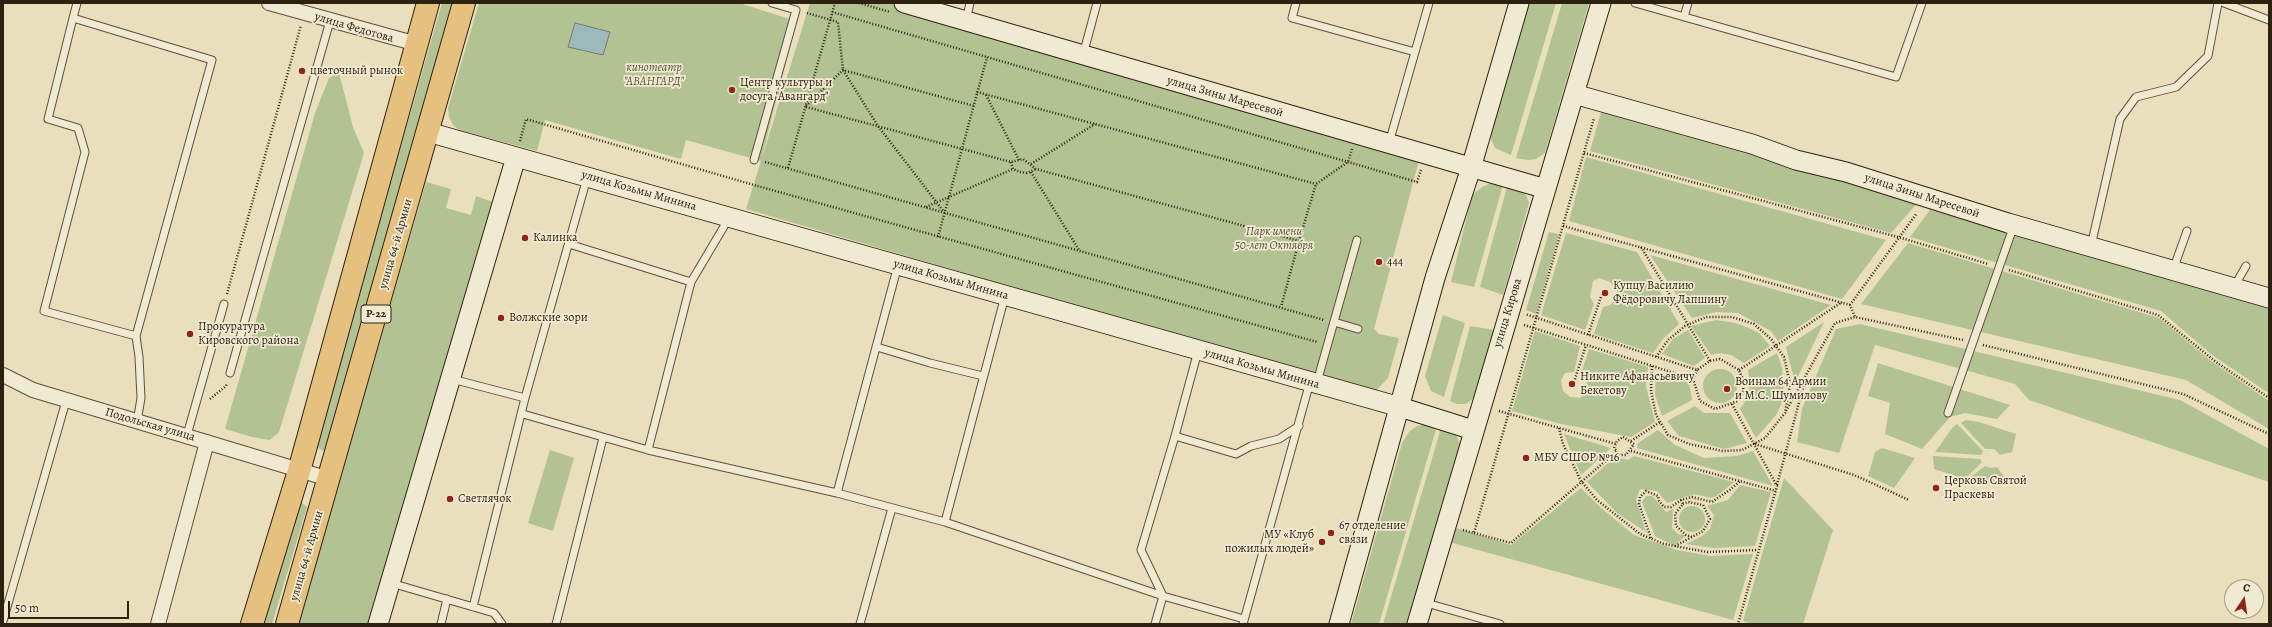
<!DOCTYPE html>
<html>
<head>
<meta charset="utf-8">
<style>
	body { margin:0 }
	#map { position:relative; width:2272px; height:627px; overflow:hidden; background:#eadfbc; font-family:Alegreya,serif }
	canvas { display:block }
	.frame { position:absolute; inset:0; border:4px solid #2d2110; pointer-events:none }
	.north { position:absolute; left:2224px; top:579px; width:40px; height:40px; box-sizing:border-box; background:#f1ead3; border:1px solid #a39a85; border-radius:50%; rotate:13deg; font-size:11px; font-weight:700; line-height:16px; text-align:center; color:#2d2110 }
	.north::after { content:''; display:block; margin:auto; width:14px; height:18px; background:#8f2418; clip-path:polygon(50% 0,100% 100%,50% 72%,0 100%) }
	.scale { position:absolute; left:8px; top:601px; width:121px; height:18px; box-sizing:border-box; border:2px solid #2d2110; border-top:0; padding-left:5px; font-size:12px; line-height:14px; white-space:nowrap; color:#2d2110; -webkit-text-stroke:3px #f1ead3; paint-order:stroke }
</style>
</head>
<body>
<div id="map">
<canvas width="2272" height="627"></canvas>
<div class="frame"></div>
<div class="north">С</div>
<div class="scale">50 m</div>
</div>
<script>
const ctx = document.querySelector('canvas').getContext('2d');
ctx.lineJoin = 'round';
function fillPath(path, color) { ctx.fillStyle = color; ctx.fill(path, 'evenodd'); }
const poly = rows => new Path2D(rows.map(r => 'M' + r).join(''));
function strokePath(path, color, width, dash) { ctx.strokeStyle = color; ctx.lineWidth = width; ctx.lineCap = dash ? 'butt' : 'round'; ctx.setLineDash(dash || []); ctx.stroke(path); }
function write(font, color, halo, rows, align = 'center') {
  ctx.font = font + ' Alegreya,serif'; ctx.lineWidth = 3.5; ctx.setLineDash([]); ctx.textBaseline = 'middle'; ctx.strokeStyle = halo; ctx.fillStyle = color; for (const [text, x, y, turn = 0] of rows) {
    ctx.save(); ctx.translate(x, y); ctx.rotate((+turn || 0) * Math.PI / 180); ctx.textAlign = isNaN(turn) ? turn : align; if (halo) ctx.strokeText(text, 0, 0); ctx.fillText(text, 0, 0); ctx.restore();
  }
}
fillPath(poly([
	[442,3,453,3,328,446,323,451,317,447,317,439],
	[479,3,739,3,796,21,761,161,686,140,681,159,545,120,537,151,459,130,453,125,449,117,448,108],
	[810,3,891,3,1420,157,1374,329,1379,334,1399,338,1388,378,1374,393,746,209],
	[1527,3,1556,3,1511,155,1495,148,1489,134],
	[1562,3,1589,3,1545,153,1536,159,1528,160,1516,158],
	[339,73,353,127,364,153,279,432,270,440,252,437,225,429,315,113,329,78],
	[1602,109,1919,201,1891,233,1590,151],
	[1586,157,1886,240,1842,299,1569,221],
	[426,182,451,189,446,208,471,215,476,196,493,202,369,624,298,624],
	[1494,182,1503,185,1474,287,1451,282,1472,195,1482,187],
	[1507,187,1519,189,1526,195,1529,203,1503,295,1480,287],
	[1932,207,2269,308,2269,390,2267,392,2212,355,2161,311,1910,237],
	[1549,232,1559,234,1536,314,1526,310],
	[1566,233,1637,252,1679,324,1663,339,1653,353,1594,334,1603,307,1610,305,1616,299,1617,289,1610,282,1599,278,1593,281,1590,297,1594,304,1585,330,1541,315],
	[1908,243,2159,318,2211,361,2269,401,2269,429,2186,380,1861,304],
	[1650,255,1831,305,1778,341,1771,331,1738,313,1716,312,1692,318],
	[1443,315,1465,323,1444,397,1431,391,1425,376],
	[1716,320,1735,323,1749,328,1759,333,1770,346,1744,363,1731,355,1720,353,1711,355,1691,326],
	[1824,322,1795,383,1786,347],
	[1860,324,2180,400,2269,449,2269,482,2029,400,2015,384,1875,345,1839,453,1797,442,1802,409,1836,329],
	[1470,326,1495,330,1475,397,1466,404,1457,404,1450,401],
	[1688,330,1705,358,1694,366,1662,354,1673,339],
	[1535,331,1580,346,1574,372,1565,373,1561,380,1563,391,1570,397,1580,398,1586,391,1587,383,1581,374,1589,349,1648,367,1646,386,1655,422,1631,437,1561,424,1512,411],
	[1777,353,1782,367,1784,398,1776,415,1756,438,1740,409,1748,397,1750,384,1748,370],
	[1878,363,2010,405,1997,419,1965,413,1950,417,1922,449,1885,434,1890,403,1868,396],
	'1703 386a17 17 0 1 1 34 0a17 17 0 1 1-34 0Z',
	[1656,373,1689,381,1692,400,1662,416,1655,395],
	[1695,406,1704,413,1730,413,1747,443,1724,449,1679,436,1667,421],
	[1966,420,1979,422,2016,434,2012,452,2000,455,1994,449,1985,449,1961,423],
	[1427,424,1437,426,1379,624,1351,624,1402,443,1409,432,1417,426],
	[1957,424,1983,451,1981,455,1935,452,1952,428],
	[1441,428,1456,435,1460,443,1460,451,1409,624,1383,624],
	[1658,430,1675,445,1704,458,1737,456,1753,451,1773,486,1637,448,1638,443],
	[1564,434,1611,448,1581,475],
	[1882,448,1915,458,1894,488,1868,476,1875,452],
	[550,450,574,458,553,531,528,523],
	[1634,456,1734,482,1717,496,1711,498,1694,494,1667,503,1657,491,1640,489,1636,500,1646,532,1617,513,1587,482,1615,457,1628,460],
	[1933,456,1980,459,1982,462,1965,479,1934,469],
	[1985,466,1991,468,1997,467,2005,478,2003,485,1968,479],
	[1784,478,1833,530,1803,624,1753,624,1743,621],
	[1740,485,1771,492,1755,546,1713,548,1686,544,1702,536,1710,529,1714,515,1707,506,1728,500],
	[1581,488,1601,508,1634,535,1677,550,1710,556,1753,554,1733,620,1445,541,1450,526,1511,545],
	[1646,496,1652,496,1666,512,1673,509,1672,528,1678,534,1686,535,1674,546,1655,536,1642,502],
	[301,502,307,507,272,624,261,624,297,505],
	'1679 519a13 13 0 1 1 26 0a13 13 0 1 1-26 0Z'
]), '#b3c293');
const water = poly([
	[575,23,610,32,603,55,568,47,575,23]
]);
fillPath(water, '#9bbab9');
strokePath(water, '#6f7d75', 1);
const lane = poly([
	[1296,3,1292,18,1415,52],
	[1635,3,1896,77,1922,3],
	[2224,3,2269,20],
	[1684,17,1688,3],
	[73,18,212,60,136,336,44,311,85,152,78,128,48,119,73,18,77,3],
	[966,21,970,3],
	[1083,55,1097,3],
	[1389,143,1429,3],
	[754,160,796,10,772,3],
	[569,244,691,282],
	[2091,246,2120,119,2136,97,2176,87,2208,56,2218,3],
	[2173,270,2187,231],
	[2234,287,2246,266],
	[1334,322,1358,329],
	[136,336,139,357,141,398,137,422],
	[877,347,930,363,983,376],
	[230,373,330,21],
	[452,379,525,398],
	[1317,382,1357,240],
	[1948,413,2014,225],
	[523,414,648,450,837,493,945,522,1163,596,1244,619],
	[187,435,224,304],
	[1175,436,1198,351],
	[648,450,691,282,729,218],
	[837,493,898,265],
	[945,522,1005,296],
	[391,583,494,613,502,624],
	[1423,602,1500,624],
	[473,607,525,398,587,178],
	[3,621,66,401],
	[441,624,447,599],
	[556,624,603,438],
	[860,624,892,508],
	[1155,624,1163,596,1141,550,1175,436,1236,454,1251,446,1279,439,1299,426],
	[1243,624,1310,382]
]);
const street = poly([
	[269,3,417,44],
	[3,375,33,390,329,479],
	[158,624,207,442]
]);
const secondary = poly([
	[904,3,1546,189],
	[1574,94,1752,144,1796,160,1846,172,2008,223,2269,298],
	[428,132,1400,407,1473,430],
	[378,624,516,157],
	[1339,624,1435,278,1471,168,1519,3],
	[1417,624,1601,3]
]);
const highway = poly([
	[252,624,299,471,428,3],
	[287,624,464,3]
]);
strokePath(lane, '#5c503b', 9);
strokePath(street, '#5c503b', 16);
strokePath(secondary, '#2d2110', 21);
strokePath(highway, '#2d2110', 24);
strokePath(poly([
	[859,3,890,12],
	[832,12,1417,182,1421,170],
	[807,13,838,22,843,70,878,126,944,212],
	[977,92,1316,184],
	[986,95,1019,160],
	[806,106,843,70,974,106],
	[806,107,1011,162,1023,159,1036,169,1299,241,1281,307],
	[520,141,526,119,754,185,1317,342],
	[1584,153,1898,237,1988,264],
	[765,162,1324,320],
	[1011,162,1013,169,1020,172,1027,173,1036,169],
	[1031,164,1095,124],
	[788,168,835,3],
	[1031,172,1079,250],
	[926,207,1013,169],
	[1563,226,1850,305,1855,317,1963,340],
	[938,237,987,57],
	[1299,241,1316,184,1348,162,1352,149],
	[1641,247,1710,361],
	[2009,270,2158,315,2216,362,2269,398],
	[227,294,301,25],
	[1850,305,1917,213],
	[1524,325,1693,379,1700,401,1715,409,1738,401,1743,391,1744,382,1739,370,1720,359,1710,361,1697,370,1525,314],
	[1588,335,1603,291],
	[1983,345,2183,394,2269,434],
	[1652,366,1651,391,1656,415,1668,435,1689,444,1723,451,1742,450,1765,438,1785,413,1790,384,1784,357,1771,339,1754,324,1732,317,1706,317,1685,326,1668,340,1656,357],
	[1739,370,1842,302],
	[1693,379,1697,370],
	[1573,385,1586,345],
	[210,399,226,386,227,383],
	[1732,404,1777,486,1738,624],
	[1499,411,1616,444],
	[1786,411,1835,323,1855,317],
	[1559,428,1563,444,1581,481,1597,500,1640,534,1664,544,1707,552,1758,550],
	[1623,437,1634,444,1626,455,1620,455,1614,448,1617,441,1623,437],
	[1631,441,1660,422],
	[1755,444,1854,475,1909,500],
	[1631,451,1776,491],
	[1777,485,1805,380],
	[1681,500,1683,504,1675,514,1676,526,1686,535,1692,537,1703,531,1710,519,1703,505,1688,502,1683,504],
	[1463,530,1474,533,1594,118],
	[1474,533,1511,543,1617,451],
	[1651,538,1639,504,1640,497,1646,491,1658,496,1659,501,1664,507,1671,507,1681,500,1692,497,1712,502,1731,489,1740,481],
	[1675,546,1692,537]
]), '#2d2110', 2.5, [1, 2]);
strokePath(lane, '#f1ead3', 7);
strokePath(street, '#f1ead3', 14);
strokePath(secondary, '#f1ead3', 19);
strokePath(highway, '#e5c07e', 22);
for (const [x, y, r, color] of [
	[302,71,4,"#8f2418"],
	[732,90,4,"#8f2418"],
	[525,238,4,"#8f2418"],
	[1379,262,4,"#8f2418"],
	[1605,293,4,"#8f2418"],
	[501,318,4,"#8f2418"],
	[190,334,4,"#8f2418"],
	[1572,384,4,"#8f2418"],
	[1727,389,4,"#8f2418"],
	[1526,458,4,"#8f2418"],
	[1936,488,4,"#8f2418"],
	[450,499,4,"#8f2418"],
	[1331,533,4,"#8f2418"],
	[1322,542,4,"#8f2418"]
]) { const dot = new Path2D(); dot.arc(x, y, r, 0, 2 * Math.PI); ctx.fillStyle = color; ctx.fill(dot); strokePath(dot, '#f1ead3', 1.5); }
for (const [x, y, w] of [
	[376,314,30]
]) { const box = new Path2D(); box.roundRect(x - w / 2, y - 9, w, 18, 3); ctx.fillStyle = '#f1ead3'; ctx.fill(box); strokePath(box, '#2d2110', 1); }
write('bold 11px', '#2d2110', null, [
	["Р-22",376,314]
]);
write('12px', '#2d2110', '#f1ead3', [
	["улица Федотова",354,28,16],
	["улица Зины Маресевой",1225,97,16],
	["улица Козьмы Минина",639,191,16],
	["улица Зины Маресевой",1922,196,18],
	["улица 64-й Армии",396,244,-74],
	["улица Козьмы Минина",951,280,16],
	["улица Кирова",1508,313,-73],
	["улица Козьмы Минина",1262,369,16],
	["Подольская улица",150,425,16],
	["улица 64-й Армии",307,556,-74]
]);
write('italic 12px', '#555137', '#f1ead3', [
	["кинотеатр",654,68],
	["\"АВАНГАРД\"",654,82],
	["Парк имени",1274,232],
	["50-лет Октября",1274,246]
]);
write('12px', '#2d2110', '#f1ead3', [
	["цветочный рынок",310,71],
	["Центр культуры и",740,83],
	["досуга \"Авангард\"",740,97],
	["Калинка",533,238],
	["444",1387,262],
	["Купцу Василию",1613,286],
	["Фёдоровичу Лапшину",1613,300],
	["Волжские зори",509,318],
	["Прокуратура",198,327],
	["Кировского района",198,341],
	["Никите Афанасьевичу",1580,377],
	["Бекетову",1580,391],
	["Воинам 64 Армии",1735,382],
	["и М.С. Шумилову",1735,396],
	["МБУ СШОР №16",1534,458],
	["Церковь Святой",1944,481],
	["Праскевы",1944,495],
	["Светлячок",458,499],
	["67 отделение",1339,526],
	["связи",1339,540],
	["МУ «Клуб",1314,535,"right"],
	["пожилых людей»",1314,549,"right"]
], 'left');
</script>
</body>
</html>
